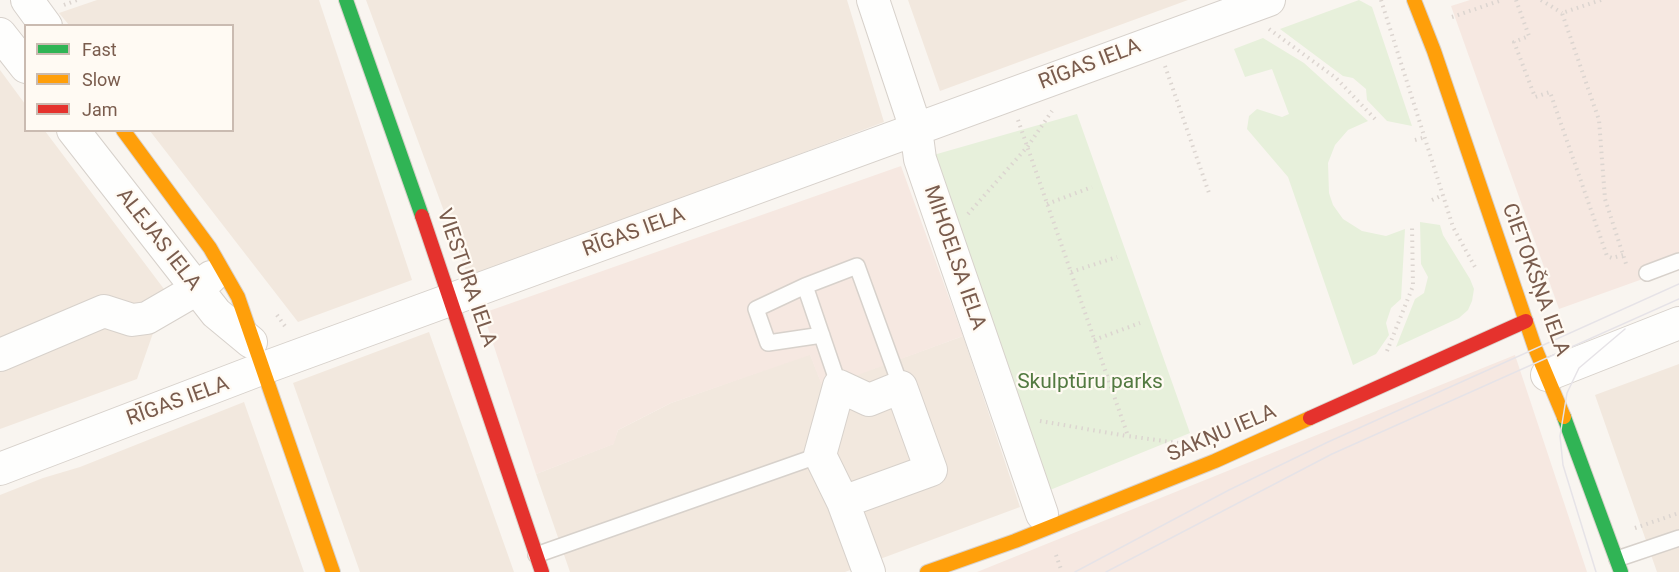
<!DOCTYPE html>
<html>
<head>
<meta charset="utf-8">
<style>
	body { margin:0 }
	#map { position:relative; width:1679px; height:572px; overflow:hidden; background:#f9f5f0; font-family:Roboto,sans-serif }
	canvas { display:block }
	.legend { position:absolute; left:24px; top:24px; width:210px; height:108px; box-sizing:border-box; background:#fffaf3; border:2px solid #cabbb1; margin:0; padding:8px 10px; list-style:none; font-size:18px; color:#7a5c4d }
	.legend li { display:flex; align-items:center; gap:12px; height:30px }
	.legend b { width:30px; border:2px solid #cabbb1 }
</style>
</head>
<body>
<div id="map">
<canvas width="1679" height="572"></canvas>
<ul class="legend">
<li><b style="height:8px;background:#30b455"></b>Fast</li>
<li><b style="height:8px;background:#ff9f0a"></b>Slow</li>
<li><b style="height:8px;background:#e5322d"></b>Jam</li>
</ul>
</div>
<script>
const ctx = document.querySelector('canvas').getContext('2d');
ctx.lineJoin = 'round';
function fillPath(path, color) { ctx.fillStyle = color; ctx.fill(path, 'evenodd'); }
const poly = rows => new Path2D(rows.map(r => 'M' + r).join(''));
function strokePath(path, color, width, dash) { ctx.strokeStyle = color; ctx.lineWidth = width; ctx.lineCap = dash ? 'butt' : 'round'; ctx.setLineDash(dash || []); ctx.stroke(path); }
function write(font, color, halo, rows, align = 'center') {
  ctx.font = font + ' Roboto,sans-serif'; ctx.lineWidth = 4.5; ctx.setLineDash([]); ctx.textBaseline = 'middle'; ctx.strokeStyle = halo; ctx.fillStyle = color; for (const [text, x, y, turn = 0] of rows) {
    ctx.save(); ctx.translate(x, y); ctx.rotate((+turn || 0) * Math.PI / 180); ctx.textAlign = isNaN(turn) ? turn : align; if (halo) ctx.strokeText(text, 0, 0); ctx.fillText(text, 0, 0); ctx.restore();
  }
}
fillPath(poly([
	[97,0,319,0,412,280,298,322,150,131,232,130,232,26,69,25,59,13],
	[366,0,847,0,884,122,469,279],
	[908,0,1188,0,940,91],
	[0,70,25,104,26,130,45,131,167,293,137,379,0,429],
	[429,332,514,572,360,572,293,383],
	[963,336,1020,507,845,572,570,572,536,474,613,444,618,430,671,403,810,354,823,387],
	[1679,364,1679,572,1657,572,1595,395],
	[244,402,304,572,0,572,0,495,43,478,80,467]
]), '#f2e8de');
fillPath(poly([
	[1470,0,1679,0,1679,266,1559,309,1451,6],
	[901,166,963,336,823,388,810,355,671,403,618,430,614,444,536,474,483,313],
	[1515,355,1587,572,977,572]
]), '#f6e8e1');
fillPath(poly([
	[1359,0,1372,7,1412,126,1387,121,1367,100,1366,89,1353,78,1343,76,1280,29],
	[1263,38,1304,63,1368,121,1348,130,1335,145,1328,163,1329,193,1333,205,1343,219,1362,231,1386,236,1405,229,1401,299,1391,308,1386,323,1389,335,1376,354,1353,365,1288,177,1247,129,1249,116,1257,109,1282,117,1289,114,1272,69,1245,77,1234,49],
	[1077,114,1190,433,1045,492,930,156],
	[1420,222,1440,225,1443,235,1470,279,1474,289,1472,301,1468,310,1459,318,1396,347,1415,299,1424,293,1428,277,1421,264]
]), '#e7f0db');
const lane = poly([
	[1647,273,1679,261],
	[805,286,756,309,768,343,822,335],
	[839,386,805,286,857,266,901,387],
	[536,555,820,455],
	[1617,559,1679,538]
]);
const street = poly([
	[27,0,46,26],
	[873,0,916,129,920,159,1042,514],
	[0,34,26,67],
	[73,130,216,313,251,342],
	[0,355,104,311,132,320,147,318,197,289,211,277],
	[1547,375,1679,323],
	[839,386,869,400,901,387,931,470,843,502,820,455,839,386],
	[0,469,261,369,1269,0],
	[843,502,869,572]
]);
const fast = poly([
	[346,0,422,216],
	[1564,417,1621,572]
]);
const slow = poly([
	[1414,0,1434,51,1535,348,1564,417],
	[123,130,210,248,238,297,333,572],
	[927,572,1015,541,1215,461,1310,418]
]);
const jam = poly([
	[422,216,542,572],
	[1310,418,1526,321]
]);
strokePath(lane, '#d7d1cb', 18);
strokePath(street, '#d7d1cb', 34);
strokePath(fast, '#d9d2cb', 16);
strokePath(slow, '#d9d2cb', 16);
strokePath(jam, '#d9d2cb', 16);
strokePath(poly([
	[1381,0,1453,227,1475,267],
	[1516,0,1529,36,1514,42,1535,97,1550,92,1607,256,1612,258,1623,255],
	[1541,0,1562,13],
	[1601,0,1562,13,1599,120,1605,199,1627,267],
	[64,5,77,0],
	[1452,17,1502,0],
	[1269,29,1336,78,1376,120],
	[1165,66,1209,193],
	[1018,120,1128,436,1178,443],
	[1415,140,1426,137],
	[1432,200,1443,195],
	[1047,204,1092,187],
	[968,214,1028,146,1052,111],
	[1071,272,1117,257],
	[277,315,287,329],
	[1094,340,1140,323],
	[1387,351,1413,286,1412,225],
	[1040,421,1127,436],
	[1635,528,1679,513],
	[1056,555,1062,572]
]), '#dcd5d0', 4, [1.5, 4.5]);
strokePath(lane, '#fefefd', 15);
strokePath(street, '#fefefd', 32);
strokePath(fast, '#30b455', 14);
strokePath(slow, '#ff9f0a', 14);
strokePath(jam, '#e5322d', 14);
strokePath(poly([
	[1075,572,1229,490,1328,442,1679,284],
	[1106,572,1332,454,1679,299],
	[1596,572,1563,465,1560,436,1567,393,1579,368,1625,329]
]), '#e6e3e7', 1.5);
write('21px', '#7a5c4d', '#fffaf3', [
	["RĪGAS IELA",1090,65,-21],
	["RĪGAS IELA",634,233,-20],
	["ALEJAS IELA",158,240,52],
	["MIHOELSA IELA",954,258,71],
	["VIESTURA IELA",466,278,71],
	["CIETOKŠŅA IELA",1535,280,70],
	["RĪGAS IELA",178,402,-20],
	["SAKŅU IELA",1222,434,-23]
]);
write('21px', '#537a41', '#fffaf3', [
	["Skulptūru parks",1090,383]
]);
</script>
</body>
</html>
